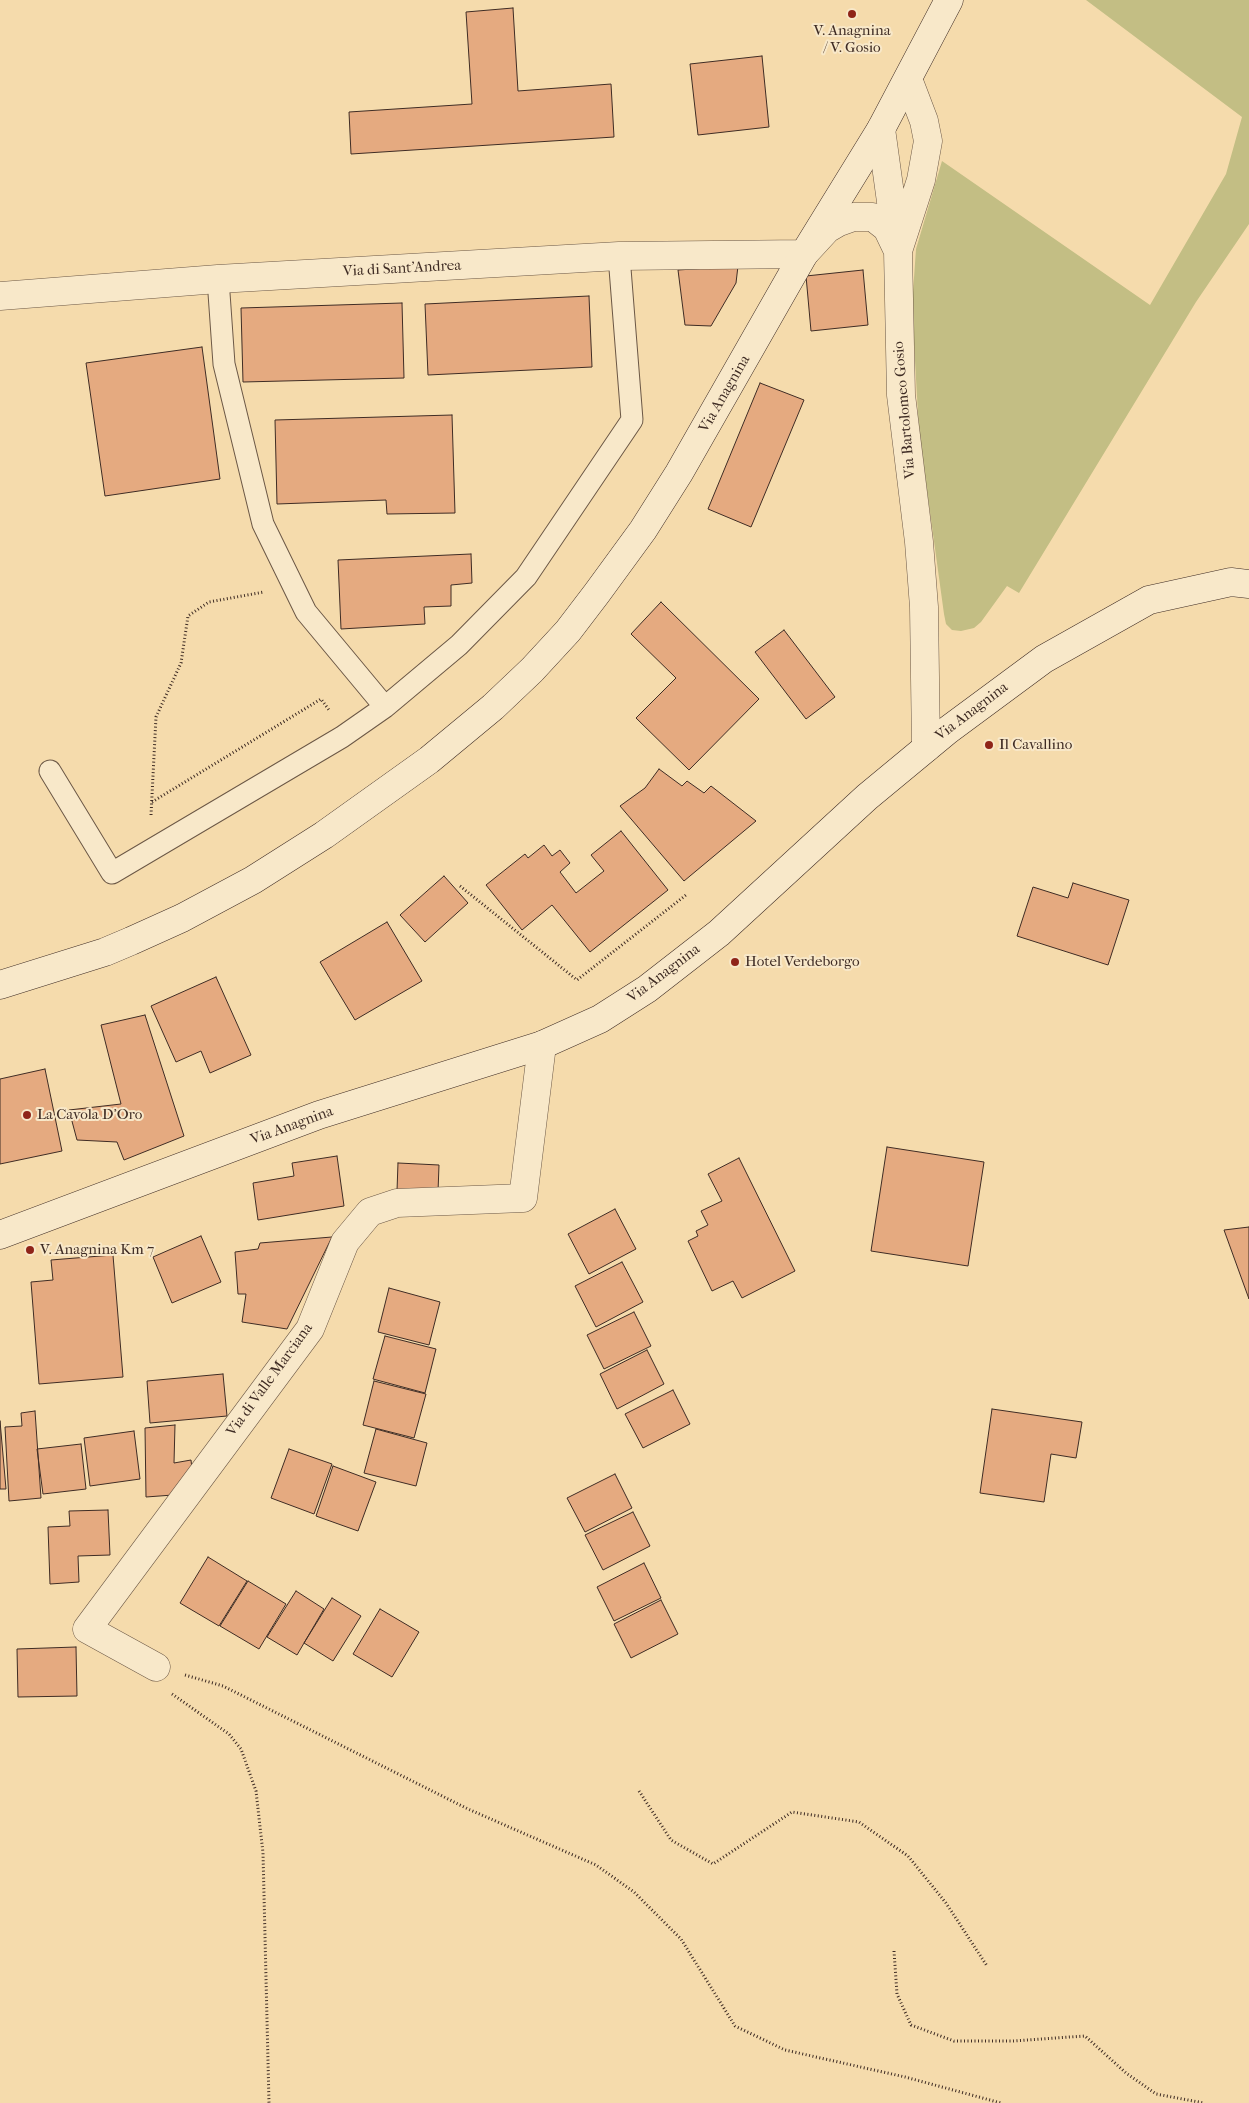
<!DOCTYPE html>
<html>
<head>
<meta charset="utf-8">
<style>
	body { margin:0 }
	canvas { display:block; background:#f5dbac }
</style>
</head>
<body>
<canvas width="1249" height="2103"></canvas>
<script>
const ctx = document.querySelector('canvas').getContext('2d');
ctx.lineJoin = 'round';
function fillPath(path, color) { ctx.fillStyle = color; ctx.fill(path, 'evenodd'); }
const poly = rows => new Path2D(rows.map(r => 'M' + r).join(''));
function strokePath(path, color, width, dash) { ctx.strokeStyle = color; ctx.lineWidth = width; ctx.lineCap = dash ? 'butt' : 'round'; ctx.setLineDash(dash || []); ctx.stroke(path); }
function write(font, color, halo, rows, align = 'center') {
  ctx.font = font + ' "IM FELL French Canon",serif'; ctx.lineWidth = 4; ctx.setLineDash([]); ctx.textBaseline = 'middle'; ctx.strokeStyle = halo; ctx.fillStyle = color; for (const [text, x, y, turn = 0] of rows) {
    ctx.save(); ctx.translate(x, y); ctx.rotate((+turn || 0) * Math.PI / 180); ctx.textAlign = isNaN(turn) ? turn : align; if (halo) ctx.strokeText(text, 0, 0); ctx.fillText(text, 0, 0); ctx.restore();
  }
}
fillPath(poly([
	[1086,0,1249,0,1249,224,1196,302,1019,593,1007,586,981,622,974,628,961,631,952,630,946,624,944,614,919,432,912,307,916,249,942,161,1150,305,1226,174,1242,117]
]), '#c3be84');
const building = poly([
	[513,8,518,91,611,84,614,137,351,154,349,112,472,104,466,12,513,8],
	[762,56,769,127,698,135,690,64,762,56],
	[738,266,736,283,711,326,685,325,678,270,738,266],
	[863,270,868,325,811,331,806,276,863,270],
	[589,296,592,367,428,375,425,304,589,296],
	[402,303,404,378,243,382,241,308,402,303],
	[202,347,220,479,105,496,86,363,202,347],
	[760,383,804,400,751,527,708,509,760,383],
	[452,415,455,513,387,514,386,500,277,504,275,420,452,415],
	[471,554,472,583,451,585,451,606,424,607,425,624,341,629,338,560,471,554],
	[661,602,759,699,689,770,636,718,676,678,631,634,661,602],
	[784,630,835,697,806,719,755,652,784,630],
	[659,769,682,786,687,781,704,793,711,786,756,821,684,881,620,806,645,788,659,769],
	[621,831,668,890,590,952,552,905,522,930,486,885,525,854,528,858,544,845,552,856,560,850,570,863,560,872,576,893,604,871,591,855,621,831],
	[444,876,468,903,425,942,400,915,444,876],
	[1073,883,1129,900,1108,965,1017,936,1033,887,1068,898,1073,883],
	[387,922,422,981,355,1020,320,962,387,922],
	[216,977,251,1055,210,1073,201,1051,176,1062,151,1006,216,977],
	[145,1015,184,1136,124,1160,117,1142,77,1140,69,1110,121,1104,101,1025,145,1015],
	[45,1069,62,1151,0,1164,0,1079,45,1069],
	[887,1147,984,1162,968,1266,871,1251,887,1147],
	[337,1156,344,1206,258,1220,253,1183,294,1176,292,1163,337,1156],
	[739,1158,795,1271,742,1298,733,1281,712,1291,688,1241,698,1236,696,1231,708,1225,701,1211,722,1201,708,1174,739,1158],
	[398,1163,439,1165,438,1192,397,1191,398,1163],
	[615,1209,636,1249,589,1274,568,1234,615,1209],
	[1249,1227,1249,1299,1224,1230,1249,1227],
	[201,1236,221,1282,172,1303,153,1257,201,1236],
	[332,1237,287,1329,242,1322,246,1294,238,1294,235,1252,258,1249,260,1243,332,1237],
	[113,1255,123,1377,39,1384,31,1282,53,1280,51,1260,113,1255],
	[622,1262,643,1302,596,1327,575,1286,622,1262],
	[389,1288,440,1302,429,1345,378,1332,389,1288],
	[634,1312,651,1346,604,1369,587,1335,634,1312],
	[385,1336,436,1349,425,1393,373,1379,385,1336],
	[647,1350,664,1384,617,1409,600,1374,647,1350],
	[223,1374,227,1416,150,1423,147,1381,223,1374],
	[374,1381,426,1394,414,1438,363,1425,374,1381],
	[673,1390,690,1424,643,1448,625,1414,673,1390],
	[992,1409,1082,1422,1076,1458,1051,1454,1044,1502,980,1493,992,1409],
	[35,1411,41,1498,9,1501,5,1427,22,1426,21,1413,35,1411],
	[0,1421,6,1489,0,1489,0,1421],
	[175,1425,174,1463,191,1460,192,1469,173,1495,146,1497,145,1428,175,1425],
	[376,1429,427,1443,416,1486,364,1473,376,1429],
	[134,1431,140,1479,90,1486,84,1438,134,1431],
	[81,1444,86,1489,43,1494,37,1449,81,1444],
	[289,1449,332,1464,314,1514,271,1498,289,1449],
	[333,1466,376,1482,358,1531,316,1516,333,1466],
	[615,1474,632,1508,585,1532,567,1498,615,1474],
	[108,1510,110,1555,78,1556,79,1582,50,1584,48,1527,70,1526,69,1511,108,1510],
	[633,1512,650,1546,603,1570,585,1535,633,1512],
	[208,1557,247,1581,219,1626,180,1603,208,1557],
	[644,1563,661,1598,614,1621,597,1587,644,1563],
	[248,1581,286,1604,259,1649,220,1626,248,1581],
	[296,1591,324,1609,297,1655,267,1637,296,1591],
	[332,1598,361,1616,333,1661,304,1643,332,1598],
	[661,1600,678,1634,631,1658,614,1624,661,1600],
	[380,1609,419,1632,392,1677,353,1654,380,1609],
	[76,1647,77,1696,18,1697,17,1649,76,1647]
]);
fillPath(building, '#e5aa80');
strokePath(building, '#3f2c24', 1);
const service = poly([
	[218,279,224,364,263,524,306,612,385,707],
	[50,771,112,873,342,737,385,707,459,645,526,577,632,420,619,256]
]);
const minor = poly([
	[908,79,924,121,928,141,921,180,898,251,901,395,919,542,924,607,926,748],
	[881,129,897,245],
	[0,296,218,279,619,256,804,254,827,229,839,222,853,217,873,217,887,228,898,251],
	[156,1667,87,1629,310,1329,345,1242,370,1212,397,1203,523,1198,542,1045]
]);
const secondary = poly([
	[0,985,105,952,131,941,182,918,253,880,324,835,429,760,493,707,532,670,568,631,597,593,643,530,679,473,804,254,881,129,949,0],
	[0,1235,319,1115,542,1045,600,1019,647,989,719,933,867,797,948,730,1044,659,1149,600,1231,582,1249,584]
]);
strokePath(service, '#6c5846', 23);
strokePath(minor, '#6c5846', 29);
strokePath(secondary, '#3f2c24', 29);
strokePath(poly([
	[152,802,321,699,329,710],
	[151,815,156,717,181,663,188,616,209,602,264,592],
	[460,886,577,980,686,895],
	[185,1675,223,1686,468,1809,596,1865,634,1892,681,1939,735,2026,785,2050,905,2077,1001,2103],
	[172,1694,229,1734,241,1749,256,1791,263,1853,269,2103],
	[639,1791,671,1840,713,1864,792,1812,859,1822,908,1856,946,1903,987,1966],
	[894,1951,897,1994,911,2025,954,2041,1013,2041,1085,2036,1126,2073,1156,2094,1204,2103]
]), '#3f2c24', 3, [1, 2.5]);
strokePath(service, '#f8e8c9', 21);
strokePath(minor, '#f8e8c9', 28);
strokePath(secondary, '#f8e8c9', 28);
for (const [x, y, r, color] of [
	[852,14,5,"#8f2418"],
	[989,745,5,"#8f2418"],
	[735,962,5,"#8f2418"],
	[27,1115,5,"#8f2418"],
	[30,1250,5,"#8f2418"]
]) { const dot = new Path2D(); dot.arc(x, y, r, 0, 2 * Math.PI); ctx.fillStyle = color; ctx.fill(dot); strokePath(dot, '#f8e8c9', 2); }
write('15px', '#3f2c24', '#f8e8c9', [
	["V. Anagnina",852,31,"center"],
	["/ V. Gosio",852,48,"center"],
	["Il Cavallino",999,745],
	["Hotel Verdeborgo",745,962],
	["La Cavola D'Oro",37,1115],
	["V. Anagnina Km 7",40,1250]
], 'left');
write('15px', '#3f2c24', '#f8e8c9', [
	["Via di Sant'Andrea",402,269,-3],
	["Via Anagnina",725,394,-60],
	["Via Bartolomeo Gosio",905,410,-95],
	["Via Anagnina",972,712,-37],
	["Via Anagnina",664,974,-37],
	["Via Anagnina",292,1126,-20],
	["Via di Valle Marciana",270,1380,-54]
]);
</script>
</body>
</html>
